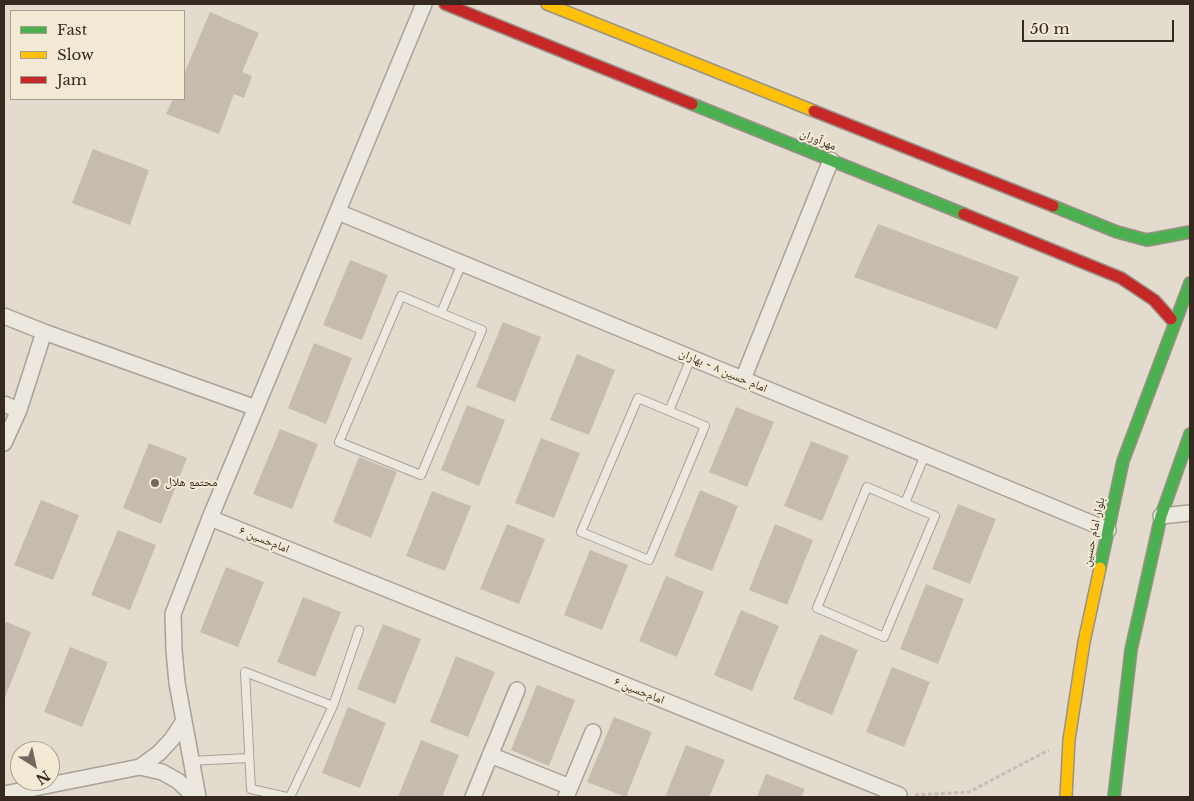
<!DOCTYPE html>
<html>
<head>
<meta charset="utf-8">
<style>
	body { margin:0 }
	#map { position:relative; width:1194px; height:801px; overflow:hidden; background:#e3dcce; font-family:"Libre Baskerville",serif }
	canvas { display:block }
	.frame { position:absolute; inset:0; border:5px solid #362a20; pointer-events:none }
	.legend { position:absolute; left:10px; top:10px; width:175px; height:90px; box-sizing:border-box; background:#f3ead5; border:1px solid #a79d8d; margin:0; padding:6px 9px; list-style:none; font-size:15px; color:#362a20 }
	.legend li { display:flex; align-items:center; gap:10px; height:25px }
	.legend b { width:25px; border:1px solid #a79d8d }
	.north { position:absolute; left:10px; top:741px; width:50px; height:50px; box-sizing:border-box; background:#f3ead5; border:1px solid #a79d8d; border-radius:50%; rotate:145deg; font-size:14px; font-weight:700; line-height:20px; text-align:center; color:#362a20 }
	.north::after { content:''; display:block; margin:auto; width:18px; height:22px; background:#73685d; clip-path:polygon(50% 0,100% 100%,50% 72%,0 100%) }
	.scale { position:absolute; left:1022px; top:20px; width:152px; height:22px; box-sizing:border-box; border:2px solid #362a20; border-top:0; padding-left:6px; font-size:15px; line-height:18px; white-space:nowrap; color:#362a20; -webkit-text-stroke:4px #f3ead5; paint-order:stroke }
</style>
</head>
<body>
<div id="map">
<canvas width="1194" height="801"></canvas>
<div class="frame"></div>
<ul class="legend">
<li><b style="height:6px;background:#4caf50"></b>Fast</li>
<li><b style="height:6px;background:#ffc107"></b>Slow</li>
<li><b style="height:6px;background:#c62828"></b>Jam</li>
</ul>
<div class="north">N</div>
<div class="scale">50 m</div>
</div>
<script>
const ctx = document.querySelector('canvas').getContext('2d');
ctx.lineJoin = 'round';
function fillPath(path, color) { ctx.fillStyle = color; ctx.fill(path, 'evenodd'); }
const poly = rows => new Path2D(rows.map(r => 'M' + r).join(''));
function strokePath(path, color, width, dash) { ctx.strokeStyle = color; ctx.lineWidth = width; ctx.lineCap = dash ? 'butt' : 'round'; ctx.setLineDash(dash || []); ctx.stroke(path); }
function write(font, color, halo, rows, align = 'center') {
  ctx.font = font + ' "Libre Baskerville","Noto Naskh Arabic",serif'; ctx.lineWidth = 4; ctx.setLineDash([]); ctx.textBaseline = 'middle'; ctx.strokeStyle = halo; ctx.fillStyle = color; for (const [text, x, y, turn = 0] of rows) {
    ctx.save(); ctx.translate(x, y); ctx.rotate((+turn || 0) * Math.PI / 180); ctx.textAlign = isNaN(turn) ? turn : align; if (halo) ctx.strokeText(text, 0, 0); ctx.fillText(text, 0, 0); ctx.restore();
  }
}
fillPath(poly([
	[210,12,259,33,242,72,252,76,244,98,234,94,219,134,166,114,173,99,184,99,184,74],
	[93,149,149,170,130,225,72,203],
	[878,224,1019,277,997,329,854,277],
	[350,260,388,275,362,340,323,325],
	[503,322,541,337,515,402,476,387],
	[314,343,352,358,326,424,288,408],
	[577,354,615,370,589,435,550,420],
	[467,405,505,420,479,486,441,470],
	[736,407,774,422,747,487,709,472],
	[280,429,318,444,292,509,253,494],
	[541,438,580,453,554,518,515,503],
	[811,441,849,456,822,521,784,506],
	[149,443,187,458,161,524,123,508],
	[359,457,397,472,371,538,333,522],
	[700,490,738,506,712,571,674,556],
	[432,491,471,506,445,571,406,556],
	[41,500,79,515,53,580,14,565],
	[958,504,996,519,970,584,932,569],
	[507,524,545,539,519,604,480,589],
	[775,524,813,540,787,605,749,590],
	[118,530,156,545,130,610,91,595],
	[590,550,628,565,602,630,564,615],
	[226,567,264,582,238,647,200,632],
	[666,576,704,592,677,657,639,641],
	[926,584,964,599,938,664,900,649],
	[303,597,341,612,315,677,277,662],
	[741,610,779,626,752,691,714,675],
	[4,621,31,632,4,700],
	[383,624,421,639,395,704,357,689],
	[820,634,858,650,832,715,793,699],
	[70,647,108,662,82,727,44,712],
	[456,656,495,672,468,737,430,722],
	[892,667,930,682,904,747,866,732],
	[537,685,575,700,549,766,511,750],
	[348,707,386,723,360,788,322,773],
	[614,717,652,732,626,797,587,782],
	[421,740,459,755,442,797,398,797],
	[686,745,725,760,709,797,665,797],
	[766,774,805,789,801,797,757,797]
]), '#c6bbaf');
const lane = poly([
	[441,313,482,330,421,475,339,442,401,296,441,313,462,263],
	[669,411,705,426,649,560,581,532,638,398,669,411,691,358],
	[867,487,935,516,884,637,817,608,867,487],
	[905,503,925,455],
	[333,706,359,630],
	[190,761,249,758],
	[287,797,251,789,245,672,333,706,290,797]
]);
const street = poly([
	[338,212,1108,530],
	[4,316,44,332,256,408],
	[743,379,831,160],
	[4,404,19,410],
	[4,443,19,410,44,332],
	[1161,516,1190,513],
	[210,518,899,795],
	[490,755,570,787],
	[140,767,159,753,172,739,184,721],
	[4,794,140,767,162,772,178,781,195,797],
	[198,797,177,683,174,650,173,614,210,518,424,4],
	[473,797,517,690],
	[566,797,593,732]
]);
const fast = poly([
	[692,104,964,214],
	[1053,206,1117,232,1147,240,1190,232],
	[1100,568,1123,461,1190,283],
	[1114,797,1131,650,1161,516,1190,434]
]);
const slow = poly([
	[547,4,814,111],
	[1066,797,1069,740,1084,642,1100,568]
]);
const jam = poly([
	[445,4,692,104],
	[814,111,1053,206],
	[964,214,1121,278,1154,300,1171,319]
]);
strokePath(lane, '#a8a197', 10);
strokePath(street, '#a8a197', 18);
strokePath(fast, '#989187', 14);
strokePath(slow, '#989187', 14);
strokePath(jam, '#989187', 14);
strokePath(poly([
	[915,795,969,792,1049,750]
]), '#c4beb6', 3, [4, 2.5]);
strokePath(lane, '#ece7df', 8);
strokePath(street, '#ece7df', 15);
strokePath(fast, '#4caf50', 11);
strokePath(slow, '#ffc107', 11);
strokePath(jam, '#c62828', 11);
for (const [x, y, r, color] of [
	[155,483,5,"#73685d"]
]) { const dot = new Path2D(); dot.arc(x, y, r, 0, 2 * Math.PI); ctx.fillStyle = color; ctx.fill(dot); strokePath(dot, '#f3ead5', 2); }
write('12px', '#362a20', '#f3ead5', [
	["مهرآوران",818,140,22],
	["امام حسین ۸ - بهاران",723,371,23],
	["بلوار امام حسین",1094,532,-78],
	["امام‌حسین ۶",264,540,22],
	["امام‌حسین ۶",639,691,22]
]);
write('12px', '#362a20', '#f3ead5', [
	["محتمع هلال",165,483]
], 'left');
</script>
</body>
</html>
